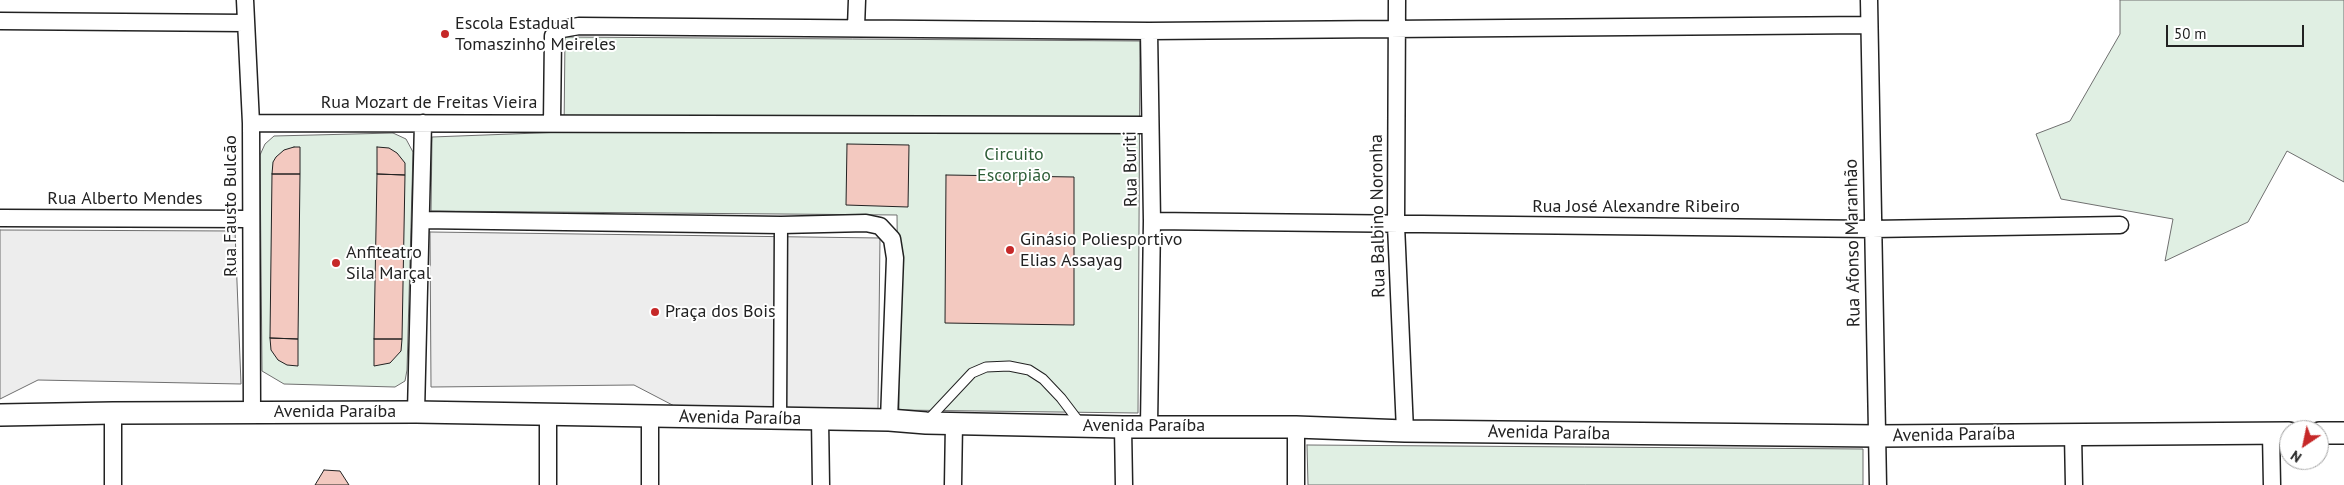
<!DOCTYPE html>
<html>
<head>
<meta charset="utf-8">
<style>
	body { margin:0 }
	#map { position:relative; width:2344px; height:485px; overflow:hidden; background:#fff; font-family:"PT Sans",sans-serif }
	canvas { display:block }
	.north { position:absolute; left:2279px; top:420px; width:50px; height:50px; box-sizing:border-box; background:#fff; border:1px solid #a7a7a7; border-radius:50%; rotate:214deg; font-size:14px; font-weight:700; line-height:20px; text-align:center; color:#222 }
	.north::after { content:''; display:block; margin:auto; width:18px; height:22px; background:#c62828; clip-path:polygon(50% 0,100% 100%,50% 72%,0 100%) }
	.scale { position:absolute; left:2166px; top:25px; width:138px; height:22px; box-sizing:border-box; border:2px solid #222; border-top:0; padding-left:6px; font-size:15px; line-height:18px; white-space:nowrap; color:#222; -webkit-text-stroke:4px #fff; paint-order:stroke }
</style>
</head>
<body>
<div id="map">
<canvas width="2344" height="485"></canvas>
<div class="north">N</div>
<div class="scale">50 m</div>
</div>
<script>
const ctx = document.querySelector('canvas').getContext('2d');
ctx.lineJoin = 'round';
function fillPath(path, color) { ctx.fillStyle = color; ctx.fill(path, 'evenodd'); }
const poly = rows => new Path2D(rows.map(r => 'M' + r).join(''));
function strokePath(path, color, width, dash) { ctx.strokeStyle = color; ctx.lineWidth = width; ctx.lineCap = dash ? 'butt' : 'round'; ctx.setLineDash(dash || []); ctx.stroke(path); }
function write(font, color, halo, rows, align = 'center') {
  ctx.font = font + ' "PT Sans",sans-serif'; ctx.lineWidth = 4; ctx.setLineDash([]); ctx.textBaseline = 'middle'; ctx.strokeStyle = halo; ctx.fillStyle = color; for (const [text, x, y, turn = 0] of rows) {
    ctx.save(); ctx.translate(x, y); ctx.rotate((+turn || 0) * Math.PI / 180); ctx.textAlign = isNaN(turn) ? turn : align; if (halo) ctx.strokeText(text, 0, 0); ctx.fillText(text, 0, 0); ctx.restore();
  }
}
const green = poly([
	[2120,0,2344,0,2344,182,2287,151,2248,222,2165,261,2173,219,2061,199,2036,134,2070,121,2120,34,2120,0],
	[565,37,1140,41,1138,413,899,410,897,215,431,211,432,137,564,132,565,37],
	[393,133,406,139,413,152,407,370,405,381,395,387,284,384,262,371,260,155,265,144,274,136,393,133],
	[1307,445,1863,449,1863,485,1308,485,1307,445]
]);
fillPath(green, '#e0efe3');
strokePath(green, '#6f6f6f', 1);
const parking = poly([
	[0,230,235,231,241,384,38,380,0,399,0,230],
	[430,232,880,238,878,409,682,410,634,385,431,387,430,232]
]);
fillPath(parking, '#ededed');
strokePath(parking, '#6f6f6f', 1);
const building = poly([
	[847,144,909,145,908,207,846,205,847,144],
	[294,147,300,147,300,174,272,174,273,162,276,157,284,150,294,147],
	[377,147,389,148,397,153,405,163,405,175,377,174,377,147],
	[272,174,300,174,298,339,270,338,272,174],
	[377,174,405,175,402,339,374,339,377,174],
	[946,175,1074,177,1074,325,945,323,946,175],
	[270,338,298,339,298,366,287,365,278,360,271,350,270,338],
	[374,339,402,339,401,351,390,363,374,366,374,339],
	[324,470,340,471,349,485,315,485,324,470]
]);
fillPath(building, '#f3c9c0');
strokePath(building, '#222', 1);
const service = poly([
	[927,421,972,373,986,367,1009,366,1029,370,1043,379,1061,398,1080,423]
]);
const pedestrian = poly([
	[780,418,781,225]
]);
const minor = poly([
	[245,0,251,123,252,412],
	[1397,0,1396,225,1405,431],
	[1869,0,1878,485],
	[0,21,245,23],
	[856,27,857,0],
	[251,123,1150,125],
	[552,123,553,36,562,29,579,26,1149,31,1869,25],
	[0,218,250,219],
	[421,220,781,225,866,223,880,226,892,239,895,258,889,420],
	[1152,221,1872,229,2120,225],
	[416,412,423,123],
	[650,416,650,485],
	[820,419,821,485],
	[1149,426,1152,221,1149,31],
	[1123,427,1124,485],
	[2271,433,2272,485],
	[2073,434,2074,485],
	[113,485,113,413],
	[548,485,548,415],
	[953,485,954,423],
	[1296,485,1296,427]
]);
const tertiary = poly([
	[0,415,113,413,416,412,889,420,926,423,1123,427,1296,427,1405,431,1878,436,2289,433],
	[2319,433,2344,433]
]);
strokePath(service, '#222', 11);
strokePath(pedestrian, '#222', 15);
strokePath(minor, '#222', 19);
strokePath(tertiary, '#222', 24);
strokePath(service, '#fff', 9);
strokePath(pedestrian, '#fff', 12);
strokePath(minor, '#fff', 16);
strokePath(tertiary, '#fff', 21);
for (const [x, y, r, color] of [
	[445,34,5,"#c62828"],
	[1010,250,5,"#c62828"],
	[336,263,5,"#c62828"],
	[655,312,5,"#c62828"]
]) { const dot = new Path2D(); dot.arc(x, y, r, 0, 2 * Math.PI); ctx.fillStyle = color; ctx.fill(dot); strokePath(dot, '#fff', 2); }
write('18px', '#222', '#fff', [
	["Escola Estadual",455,24],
	["Tomaszinho Meireles",455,45],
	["Ginásio Poliesportivo",1020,240],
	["Elias Assayag",1020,261],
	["Anfiteatro",346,253],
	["Sila Marçal",346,274],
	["Praça dos Bois",665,312]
], 'left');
write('18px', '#222', '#fff', [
	["Rua Mozart de Freitas Vieira",429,103],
	["Rua Buriti",1131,169,-91],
	["Rua Alberto Mendes",125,199],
	["Rua Fausto Bulcão",231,206,-90],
	["Rua José Alexandre Ribeiro",1636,207],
	["Rua Balbino Noronha",1378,216,-91],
	["Rua Afonso Maranhão",1853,243,-91],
	["Avenida Paraíba",335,412],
	["Avenida Paraíba",740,418,1],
	["Avenida Paraíba",1144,426],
	["Avenida Paraíba",1549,433,1],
	["Avenida Paraíba",1954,435,-1]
]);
write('18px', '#2f5e38', '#fff', [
	["Circuito",1014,155],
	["Escorpião",1014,176]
]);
</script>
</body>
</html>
